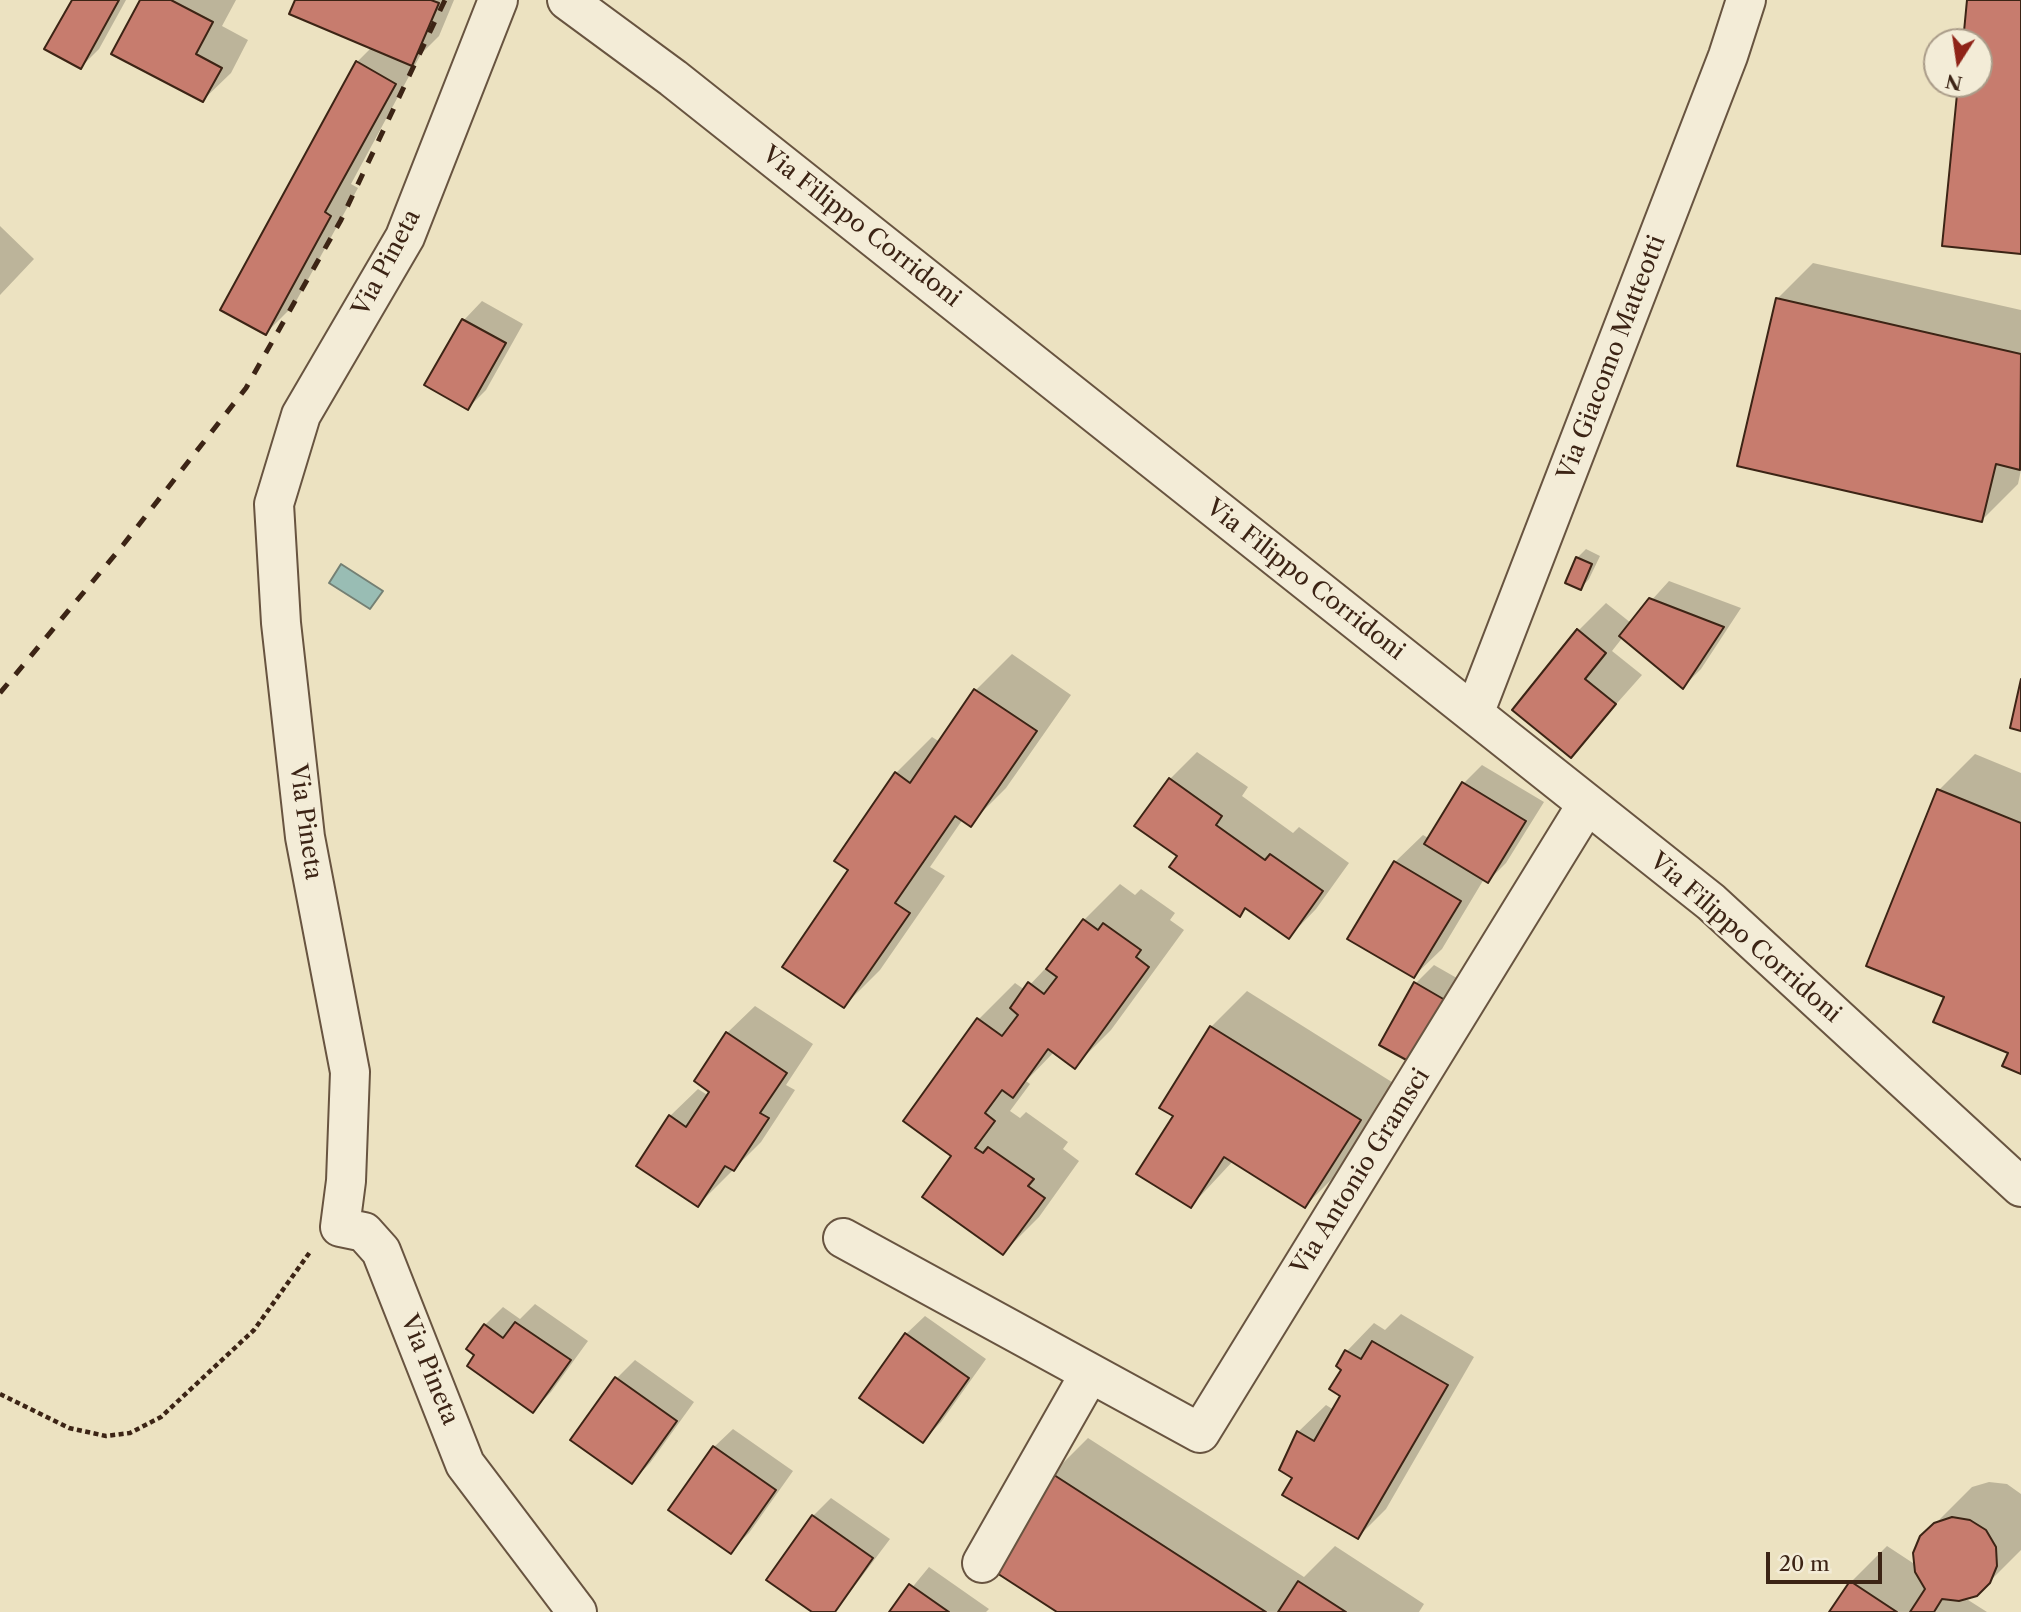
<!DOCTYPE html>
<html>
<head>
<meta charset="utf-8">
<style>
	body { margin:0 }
	#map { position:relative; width:2021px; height:1612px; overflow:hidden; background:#ece2c1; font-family:"Libre Caslon Text",serif }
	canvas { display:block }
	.north { position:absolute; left:1923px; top:28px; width:70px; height:70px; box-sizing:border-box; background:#f3ecd7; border:2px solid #aa9c89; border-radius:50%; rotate:192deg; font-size:19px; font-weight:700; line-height:28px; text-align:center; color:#3c2415 }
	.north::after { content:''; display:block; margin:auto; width:24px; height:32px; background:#8f2418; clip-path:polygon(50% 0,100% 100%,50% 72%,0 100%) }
	.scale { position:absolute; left:1766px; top:1552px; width:116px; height:32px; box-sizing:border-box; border:4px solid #3c2415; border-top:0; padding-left:9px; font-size:21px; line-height:24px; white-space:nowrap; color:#3c2415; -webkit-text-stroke:5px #f3ecd7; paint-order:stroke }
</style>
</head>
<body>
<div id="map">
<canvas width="2021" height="1612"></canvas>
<div class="north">N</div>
<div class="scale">20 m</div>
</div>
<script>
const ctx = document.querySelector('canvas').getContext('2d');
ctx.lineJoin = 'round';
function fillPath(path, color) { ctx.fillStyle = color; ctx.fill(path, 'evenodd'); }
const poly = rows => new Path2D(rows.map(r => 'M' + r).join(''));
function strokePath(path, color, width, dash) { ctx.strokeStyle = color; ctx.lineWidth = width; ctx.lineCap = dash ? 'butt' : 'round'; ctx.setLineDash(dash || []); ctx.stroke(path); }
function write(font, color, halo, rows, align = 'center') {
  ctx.font = font + ' "Libre Caslon Text",serif'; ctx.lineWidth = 5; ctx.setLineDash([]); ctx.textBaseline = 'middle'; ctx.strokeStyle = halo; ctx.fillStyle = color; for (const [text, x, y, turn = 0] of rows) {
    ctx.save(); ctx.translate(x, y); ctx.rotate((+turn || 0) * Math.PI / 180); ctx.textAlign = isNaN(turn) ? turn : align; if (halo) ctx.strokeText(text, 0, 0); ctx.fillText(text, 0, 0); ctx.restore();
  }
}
const water = poly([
	[341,564,383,591,370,609,329,583,341,564]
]);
fillPath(water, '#99bdb4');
strokePath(water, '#748074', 2);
fillPath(poly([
	[74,0,126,0,99,49,81,67],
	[142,0,236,0,222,26,248,40,231,73,203,100],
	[297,0,454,0,439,36,421,54,351,184,358,188,294,305,266,333,357,62,372,47],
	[0,226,34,259,0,295],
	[1813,263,2021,310,2021,470,2018,484,1982,520,1777,299],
	[482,301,523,324,486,390,468,408,427,385,464,320],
	[1586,549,1600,556,1589,579,1581,588,1577,558],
	[1669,581,1741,608,1701,669,1683,687,1623,637,1612,651,1642,675,1571,755,1579,630,1606,603,1631,623],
	[1012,654,1071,695,1006,788,970,824,963,819,930,867,945,876,880,970,844,1006,850,870,896,773,932,737,940,742,976,690],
	[1197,752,1248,787,1242,796,1293,833,1299,827,1349,863,1316,909,1289,937,1247,907,1239,914,1180,856,1170,779],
	[1975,754,2021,773,2021,1072,2010,1052,1946,996,1939,790],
	[1482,765,1544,802,1506,863,1488,881,1484,879,1442,949,1414,976,1395,862,1423,835,1430,839,1464,783],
	[1120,884,1135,895,1141,889,1175,913,1170,920,1184,930,1111,1030,1075,1066,1054,1052,1026,1081,1030,1084,1010,1111,1020,1118,1026,1112,1068,1142,1063,1149,1079,1161,1039,1217,1003,1253,954,1155,905,1120,979,1019,1015,983,1025,990,1060,953,1084,920],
	[1434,965,1462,981,1428,1042,1416,983],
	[1247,991,1395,1084,1341,1170,1305,1206,1233,1161,1191,1206,1175,1116,1211,1027],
	[755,1006,813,1044,786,1085,795,1090,761,1142,698,1205,670,1116,698,1089,709,1096,727,1033],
	[535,1304,588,1341,551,1392,533,1411,476,1354,485,1325,503,1307,520,1319],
	[1401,1314,1474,1357,1386,1509,1358,1537,1295,1477,1293,1449,1289,1447,1298,1432,1326,1405,1334,1410,1343,1395,1343,1369,1338,1366,1347,1351,1374,1323,1385,1330],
	[925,1316,986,1359,941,1422,923,1441,906,1334],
	[635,1360,694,1402,650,1463,632,1482,616,1379],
	[733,1429,793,1471,749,1533,730,1552,714,1447],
	[1088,1438,1304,1577,1335,1546,1424,1604,1419,1612,1060,1612,1052,1474],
	[1989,1482,2007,1484,2021,1494,2021,1550,1989,1582,1965,1598,1987,1612,1832,1612,1851,1582,1887,1546,1916,1565,1922,1537,1972,1487],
	[831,1498,890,1539,835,1612,815,1612,813,1516],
	[929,1567,989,1609,986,1612,892,1612]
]), '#0003');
const building = poly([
	[72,0,119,0,81,69,44,49,72,0],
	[140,0,171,0,213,22,196,54,222,68,203,102,111,54,140,0],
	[295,0,431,0,439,3,412,66,289,14,295,0],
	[1967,0,2021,0,2021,254,1942,246,1958,84,1979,84,1979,42,1963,42,1967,0],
	[356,61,396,84,325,212,331,216,266,335,220,310,356,61],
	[1776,298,2021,354,2020,470,1996,464,1982,522,1737,466,1776,298],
	[462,319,506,343,468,410,424,385,462,319],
	[1576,557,1592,564,1581,590,1565,583,1576,557],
	[1649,598,1724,627,1683,689,1619,636,1649,598],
	[1577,629,1606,653,1585,679,1616,704,1571,758,1512,710,1577,629],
	[2021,679,2021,731,2010,728,2021,679],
	[974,689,1037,731,971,827,955,816,895,903,910,913,844,1008,782,967,848,870,834,861,895,772,910,783,974,689],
	[1169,778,1222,816,1216,825,1265,860,1270,854,1323,891,1289,939,1245,908,1240,917,1169,867,1177,856,1134,826,1169,778],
	[1462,782,1526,821,1488,883,1424,844,1462,782],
	[1937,789,2021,823,2021,1074,2002,1066,2008,1053,1933,1022,1944,997,1866,966,1937,789],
	[1394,861,1461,901,1414,978,1347,939,1394,861],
	[1083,919,1098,930,1103,923,1141,950,1136,957,1149,967,1075,1069,1048,1049,1013,1098,1002,1090,985,1113,995,1121,975,1148,983,1153,988,1147,1034,1179,1028,1186,1045,1198,1003,1255,922,1197,951,1156,903,1121,977,1018,1002,1036,1018,1015,1010,1008,1028,982,1044,994,1057,977,1046,969,1083,919],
	[1414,982,1445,1000,1410,1062,1379,1045,1414,982],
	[1210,1026,1361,1120,1305,1208,1224,1157,1191,1208,1136,1174,1173,1116,1159,1108,1210,1026],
	[726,1032,787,1073,760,1113,769,1118,734,1171,725,1166,698,1207,636,1166,669,1115,686,1127,709,1092,694,1081,726,1032],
	[515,1322,571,1360,533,1413,467,1366,474,1355,466,1349,484,1324,503,1338,515,1322],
	[905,1333,969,1378,923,1443,859,1398,905,1333],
	[1372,1341,1448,1385,1358,1539,1282,1495,1292,1478,1279,1470,1297,1431,1314,1441,1340,1396,1329,1389,1341,1370,1336,1366,1345,1350,1361,1359,1372,1341],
	[615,1377,677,1421,632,1484,570,1440,615,1377],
	[713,1446,776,1490,731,1554,668,1510,713,1446],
	[1051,1473,1266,1612,1057,1612,989,1568,1051,1473],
	[812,1515,873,1558,835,1612,812,1612,766,1580,812,1515],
	[1952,1517,1970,1520,1986,1530,1996,1547,1997,1566,1990,1583,1977,1596,1959,1601,1942,1599,1934,1612,1910,1612,1925,1589,1915,1572,1913,1553,1920,1536,1934,1523,1952,1517],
	[1298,1581,1346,1612,1278,1612,1298,1581],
	[1850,1581,1897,1612,1829,1612,1850,1581],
	[909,1584,949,1612,889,1612,909,1584]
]);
fillPath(building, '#c77c6e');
strokePath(building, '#3c2415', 2);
const street = poly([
	[498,0,405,237,301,415,274,504,281,623,305,837,350,1072,346,1181,340,1227,364,1232,381,1251,465,1464,577,1612],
	[567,0,673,78,1711,902,2021,1187],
	[1474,714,1728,56,1746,0],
	[843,1238,1200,1433,1587,804],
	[982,1563,1090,1373]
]);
strokePath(street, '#685440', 42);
strokePath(poly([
	[0,1394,69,1428,106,1436,130,1433,161,1417,254,1330,310,1252]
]), '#3c2415', 4.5, [5, 3.5]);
strokePath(street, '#f3ecd7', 38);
strokePath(poly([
	[0,693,123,545,246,388,341,220,445,0]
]), '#3c2415', 5, [12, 12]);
write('24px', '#3c2415', '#f3ecd7', [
	["Via Filippo Corridoni",861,227,38],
	["Via Pineta",387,263,-62],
	["Via Giacomo Matteotti",1612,358,-69],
	["Via Filippo Corridoni",1305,580,38],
	["Via Pineta",305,822,82],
	["Via Filippo Corridoni",1745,938,41],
	["Via Antonio Gramsci",1361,1172,-58],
	["Via Pineta",429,1370,68]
]);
</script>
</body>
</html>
